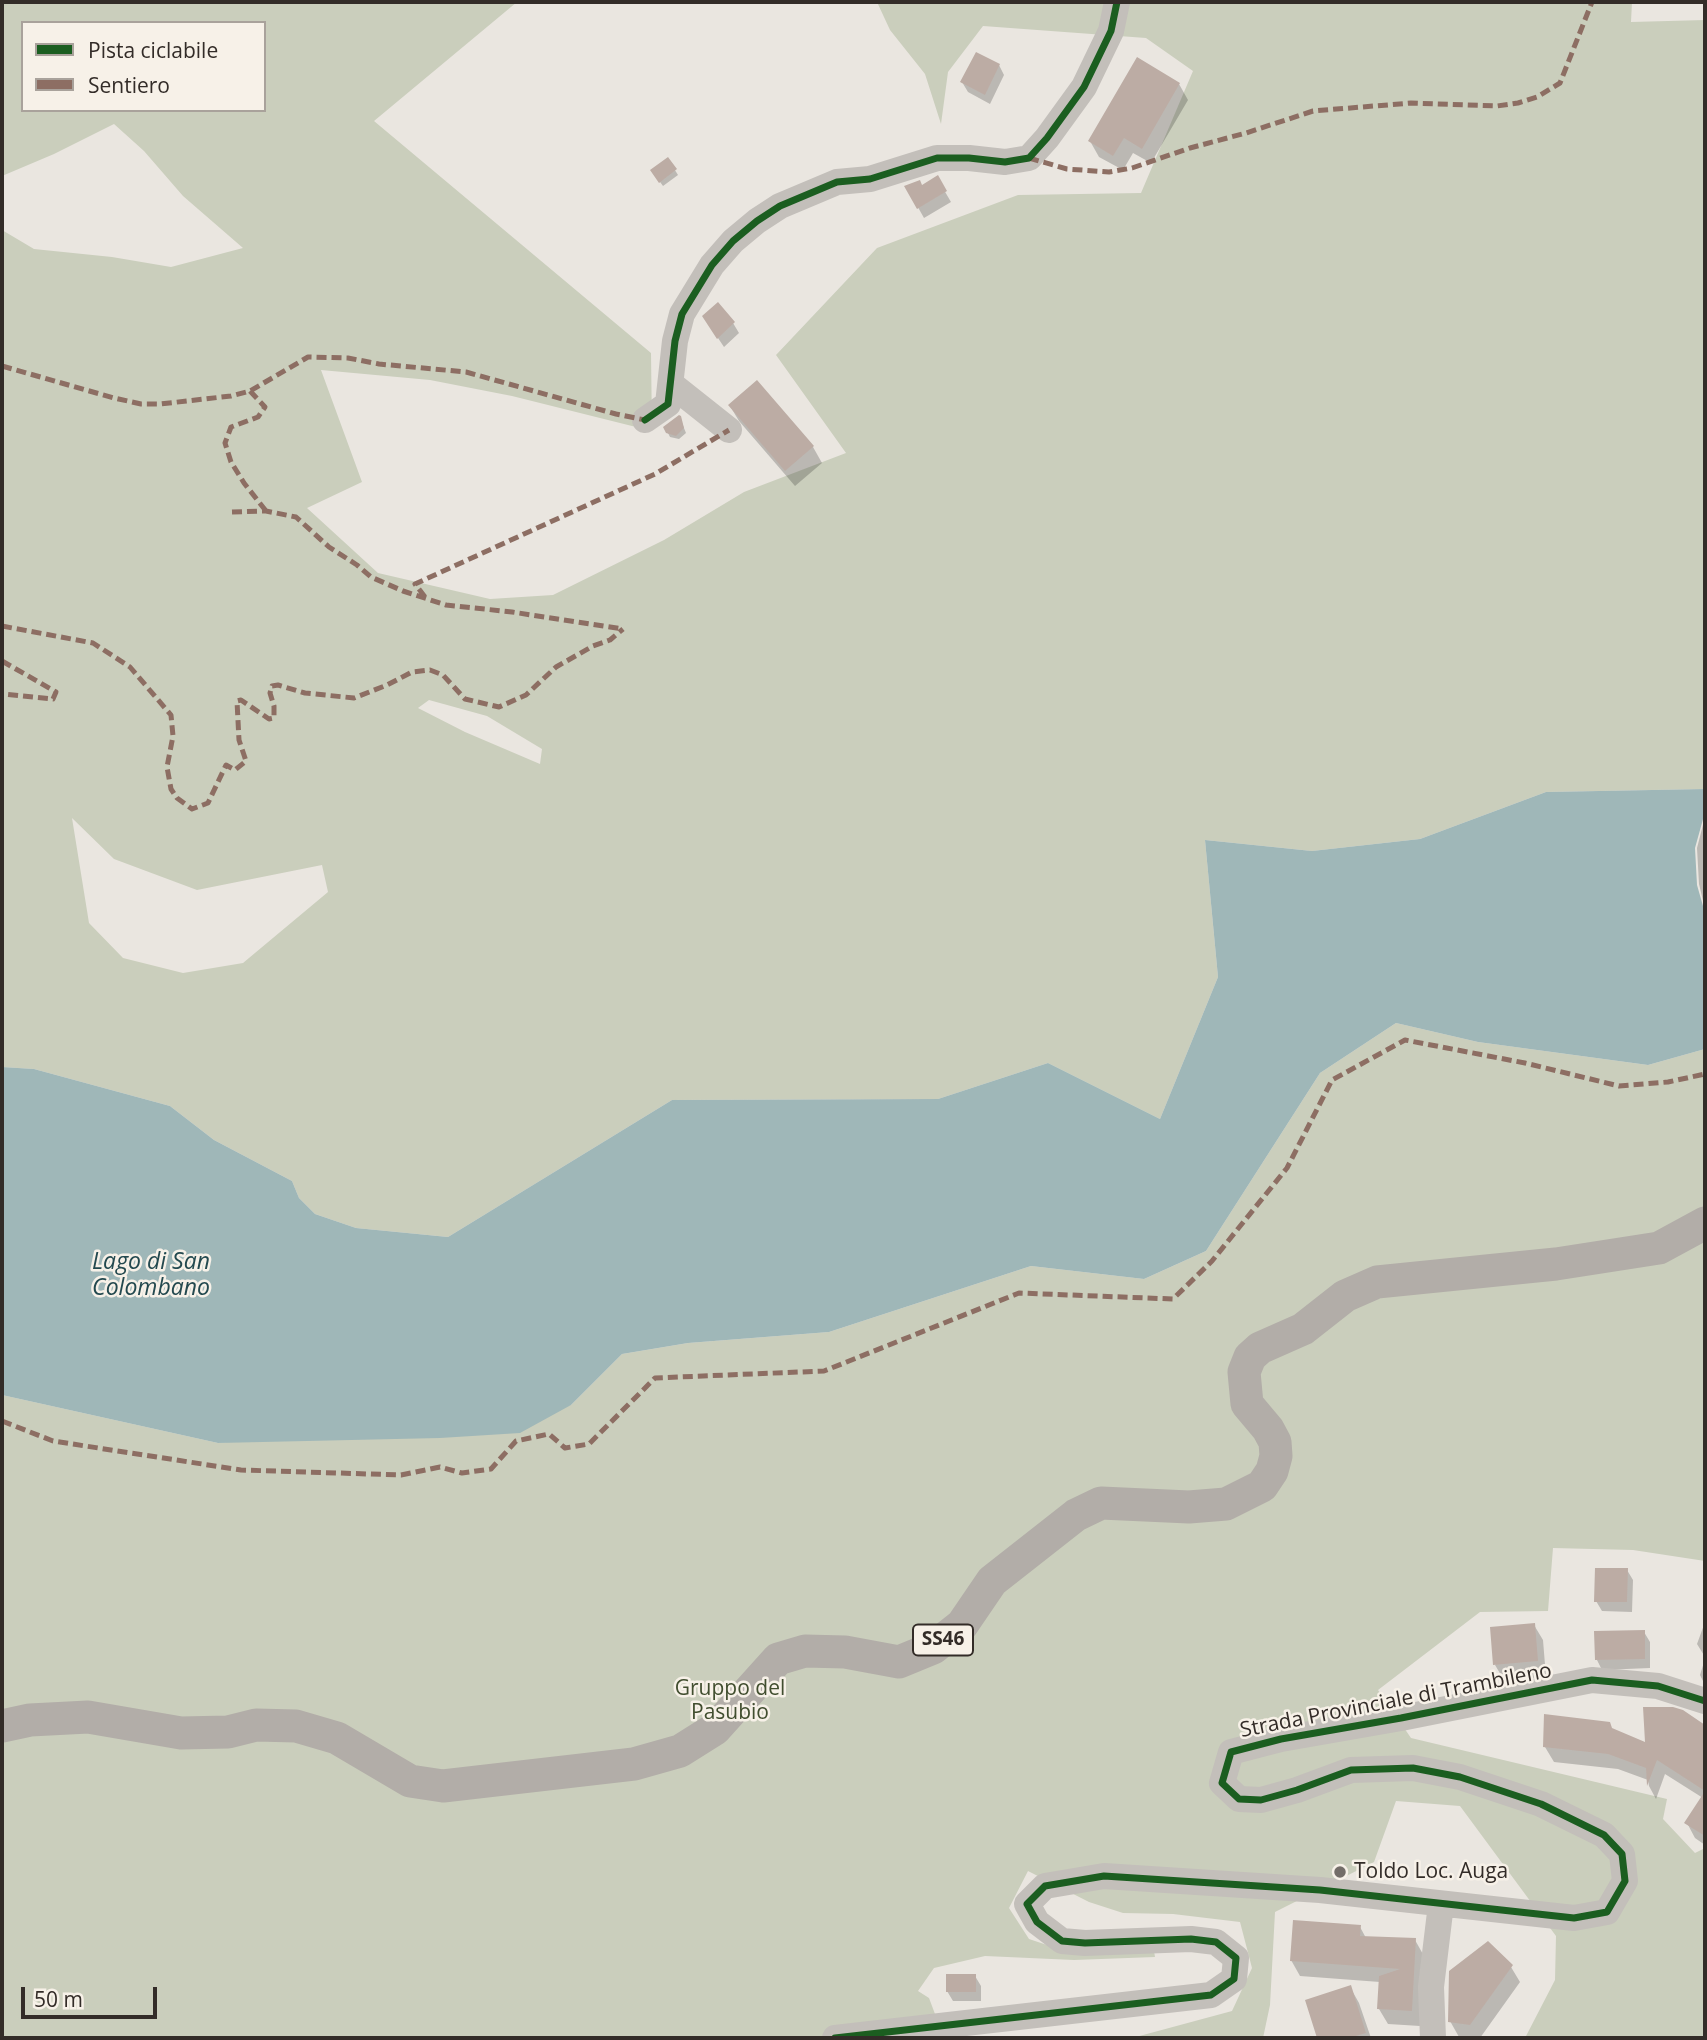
<!DOCTYPE html>
<html>
<head>
<meta charset="utf-8">
<style>
	body { margin:0 }
	#map { position:relative; width:1707px; height:2040px; overflow:hidden; background:#eae6e0; font-family:"Open Sans",sans-serif }
	canvas { display:block }
	.frame { position:absolute; inset:0; border:4px solid #332c28; pointer-events:none }
	.legend { position:absolute; left:21px; top:21px; width:245px; height:91px; box-sizing:border-box; background:#f7f1e8; border:2px solid #a9a29b; margin:0; padding:9px 12px; list-style:none; font-size:21px; color:#332c28 }
	.legend li { display:flex; align-items:center; gap:14px; height:35px }
	.legend b { width:35px; border:2px solid #a9a29b }
	.scale { position:absolute; left:21px; top:1987px; width:136px; height:32px; box-sizing:border-box; border:4px solid #332c28; border-top:0; padding-left:9px; font-size:21px; line-height:24px; white-space:nowrap; color:#332c28; -webkit-text-stroke:5px #f7f1e8; paint-order:stroke }
</style>
</head>
<body>
<div id="map">
<canvas width="1707" height="2040"></canvas>
<div class="frame"></div>
<ul class="legend">
<li><b style="height:9px;background:#1b5e20"></b>Pista ciclabile</li>
<li><b style="height:9px;background:#8d6e63"></b>Sentiero</li>
</ul>
<div class="scale">50 m</div>
</div>
<script>
const ctx = document.querySelector('canvas').getContext('2d');
ctx.lineJoin = 'round';
function fillPath(path, color) { ctx.fillStyle = color; ctx.fill(path, 'evenodd'); }
const poly = rows => new Path2D(rows.map(r => 'M' + r).join(''));
function strokePath(path, color, width, dash) { ctx.strokeStyle = color; ctx.lineWidth = width; ctx.lineCap = dash ? 'butt' : 'round'; ctx.setLineDash(dash || []); ctx.stroke(path); }
function write(font, color, halo, rows, align = 'center') {
  ctx.font = font + ' "Open Sans",sans-serif'; ctx.lineWidth = 5; ctx.setLineDash([]); ctx.textBaseline = 'middle'; ctx.strokeStyle = halo; ctx.fillStyle = color; for (const [text, x, y, turn = 0] of rows) {
    ctx.save(); ctx.translate(x, y); ctx.rotate((+turn || 0) * Math.PI / 180); ctx.textAlign = isNaN(turn) ? turn : align; if (halo) ctx.strokeText(text, 0, 0); ctx.fillText(text, 0, 0); ctx.restore();
  }
}
fillPath(poly([
	[2,2,517,2,374,121,651,353,652,431,512,396,430,380,321,370,362,482,307,508,378,573,490,599,553,595,664,540,744,492,846,453,776,355,877,248,1018,195,1141,193,1193,71,1146,38,983,26,948,72,941,124,925,74,890,30,877,2,1632,2,1631,22,1705,20,1705,789,1546,792,1420,839,1312,851,1205,840,1218,977,1160,1119,1048,1063,938,1099,672,1100,448,1237,356,1228,315,1214,299,1198,292,1181,214,1140,170,1106,34,1069,2,1067,2,230,34,249,112,257,171,267,243,248,183,196,144,151,114,124,54,154,2,176],
	[23,23,264,23,264,110,23,110],
	[429,700,487,716,542,749,540,764,465,732,418,708],
	[72,818,114,859,197,890,322,865,328,892,243,963,183,973,123,958,89,923],
	[1396,1023,1478,1042,1648,1065,1705,1049,1705,1561,1633,1550,1553,1548,1548,1611,1480,1612,1378,1690,1411,1738,1667,1799,1663,1819,1695,1853,1705,1848,1705,2038,1525,2038,1555,1980,1556,1936,1460,1806,1396,1801,1374,1862,1275,1912,1270,2005,1263,2038,1132,2038,1232,2011,1252,1968,1240,1922,1173,1914,1123,1913,1089,1902,1028,1871,1009,1908,1029,1939,1053,1947,1154,1951,1155,1957,1074,1960,985,1956,934,1968,918,1991,929,1998,944,2038,2,2038,2,1395,218,1443,571,1405,622,1354,688,1343,829,1332,1031,1266,1144,1279,1206,1251,1320,1073]
]), '#cacebc');
fillPath(poly([
	[1705,789,1705,812,1695,848,1697,885,1705,913,1705,1049,1648,1065,1478,1042,1396,1023,1320,1073,1206,1251,1144,1279,1031,1266,829,1332,688,1343,622,1354,571,1405,520,1433,440,1438,218,1443,2,1395,2,1067,34,1069,170,1106,214,1140,292,1181,299,1198,315,1214,356,1228,448,1237,672,1100,938,1099,1048,1063,1160,1119,1218,977,1205,840,1312,851,1420,839,1546,792]
]), '#9fb7b8');
fillPath(poly([
	[999,65,1004,75,990,104,968,92,962,82],
	[1179,84,1188,100,1151,163,1133,153,1123,170,1099,157,1090,141],
	[668,159,678,175,663,186,652,171],
	[937,178,951,202,924,218,906,186,922,187],
	[733,323,739,333,724,347,710,326],
	[757,382,813,447,822,463,795,486,739,421,730,406],
	[680,418,686,433,679,439,670,437,665,427],
	[1705,817,1705,909,1699,884,1697,848],
	[1627,1570,1633,1580,1632,1612,1602,1611,1596,1601],
	[1705,1622,1705,1657,1697,1644],
	[1534,1625,1543,1640,1546,1677,1504,1680,1495,1665],
	[1644,1632,1650,1642,1650,1668,1602,1670,1597,1660],
	[1705,1659,1705,1685,1700,1675],
	[1682,1712,1705,1727,1705,1845,1695,1838,1687,1823,1703,1798,1665,1774,1656,1799,1649,1786,1648,1780,1618,1769,1554,1762,1545,1747,1612,1730,1647,1745],
	[1360,1927,1366,1938,1415,1940,1424,1956,1420,2026,1388,2024,1379,2009,1380,1982,1300,1976,1291,1960],
	[1511,1967,1520,1982,1480,2038,1459,2037,1450,2021],
	[975,1976,981,1986,981,2001,953,2001,947,1991],
	[1350,1987,1359,2003,1371,2038,1319,2038,1307,2002]
]), '#0003');
fillPath(poly([
	[976,52,1000,64,985,95,960,82],
	[1137,57,1180,83,1142,149,1124,138,1113,156,1088,141],
	[668,157,677,169,659,183,650,170],
	[938,175,947,191,917,209,904,186,920,180,922,185],
	[718,302,735,322,717,339,702,316],
	[757,380,814,446,785,471,728,405],
	[679,415,681,416,684,428,676,436,666,433,663,427],
	[1595,1568,1628,1568,1627,1602,1594,1602],
	[1535,1623,1538,1661,1493,1665,1490,1627],
	[1645,1630,1645,1659,1595,1660,1594,1631],
	[1643,1707,1673,1707,1683,1710,1705,1725,1705,1836,1684,1823,1705,1791,1657,1760,1647,1786,1646,1768,1608,1754,1543,1747,1544,1714,1610,1722,1612,1728,1645,1742],
	[1293,1920,1361,1925,1360,1936,1416,1938,1412,2011,1377,2009,1379,1976,1400,1969,1290,1961],
	[1488,1941,1513,1965,1470,2025,1448,2022,1449,1971],
	[946,1974,976,1974,976,1992,946,1992],
	[1351,1985,1366,2033,1349,2038,1317,2038,1305,2000]
]), '#bcaca4');
strokePath(poly([
	[671,384,729,430],
	[645,420,668,404,675,341,682,314,712,265,733,241,757,221,780,206,837,182,870,179,937,158,969,158,1005,162,1029,158,1047,138,1084,87,1111,31,1117,2],
	[835,2038,1211,1995,1234,1979,1236,1958,1216,1942,1191,1939,1085,1943,1062,1941,1037,1922,1027,1904,1045,1886,1104,1876,1320,1890,1574,1918,1607,1912,1625,1881,1622,1854,1604,1835,1541,1804,1460,1777,1413,1768,1351,1770,1297,1790,1261,1800,1239,1799,1222,1783,1231,1752,1281,1739,1401,1718,1592,1680,1658,1686,1705,1701],
	[1433,2038,1431,1987,1441,1904]
]), '#c3bfba', 26);
strokePath(poly([
	[2,1726,30,1720,88,1717,181,1733,228,1732,256,1725,296,1726,337,1738,410,1781,443,1786,634,1764,680,1751,715,1729,778,1659,805,1651,845,1652,899,1662,933,1648,962,1625,992,1581,1076,1515,1101,1503,1189,1507,1226,1504,1262,1486,1272,1471,1276,1456,1275,1442,1268,1429,1247,1404,1244,1372,1250,1357,1260,1348,1303,1329,1345,1296,1377,1282,1556,1264,1659,1248,1705,1223]
]), '#b2ada8', 33);
strokePath(poly([
	[1029,158,1067,169,1109,172,1132,168,1190,148,1246,133,1313,111,1411,103,1497,106,1518,103,1537,97,1560,83,1592,2],
	[2,366,114,398,141,404,160,404,231,396,250,391,308,357,348,358,379,364,466,372,616,414,645,420],
	[250,391,265,407,258,417,231,427,225,443,231,462,244,483,266,511],
	[232,512,266,511,296,517,329,547,357,565,371,577,403,591,446,605,512,612,623,629],
	[425,597,415,584,655,474,729,430],
	[2,626,93,643,130,667,171,715,173,736,167,767,171,789,177,798,192,809,208,803,226,765,235,770,246,761,239,740,237,701,241,700,269,719,274,718,274,706,270,693,272,686,278,685,305,693,354,698,387,685,412,672,430,670,443,675,465,699,499,707,526,695,556,667,593,646,610,640,623,629],
	[2,661,56,692,53,699,2,694],
	[2,1421,53,1441,241,1470,401,1475,440,1467,462,1473,491,1469,516,1441,549,1434,565,1448,589,1444,655,1378,824,1371,1019,1293,1173,1299,1212,1261,1287,1168,1332,1080,1405,1040,1525,1063,1619,1086,1668,1082,1705,1074]
]), '#8d6e63', 5, [10, 5]);
strokePath(poly([
	[645,420,668,404,675,341,682,314,712,265,733,241,757,221,780,206,837,182,870,179,937,158,969,158,1005,162,1029,158,1047,138,1084,87,1111,31,1117,2],
	[835,2038,1211,1995,1234,1979,1236,1958,1216,1942,1191,1939,1085,1943,1062,1941,1037,1922,1027,1904,1045,1886,1104,1876,1320,1890,1574,1918,1607,1912,1625,1881,1622,1854,1604,1835,1541,1804,1460,1777,1413,1768,1351,1770,1297,1790,1261,1800,1239,1799,1222,1783,1231,1752,1281,1739,1401,1718,1592,1680,1658,1686,1705,1701]
]), '#1b5e20', 7);
for (const [x, y, r, color] of [
	[1340,1872,7,"#736d68"]
]) { const dot = new Path2D(); dot.arc(x, y, r, 0, 2 * Math.PI); ctx.fillStyle = color; ctx.fill(dot); strokePath(dot, '#f7f1e8', 2.5); }
for (const [x, y, w] of [
	[943,1640,60]
]) { const box = new Path2D(); box.roundRect(x - w / 2, y - 15.5, w, 31, 5); ctx.fillStyle = '#f7f1e8'; ctx.fill(box); strokePath(box, '#332c28', 2); }
write('bold 19px', '#332c28', null, [
	["SS46",943,1640]
]);
write('21px', '#414e2f', '#f7f1e8', [
	["Gruppo del",730,1689],
	["Pasubio",730,1713]
]);
write('21px', '#332c28', '#f7f1e8', [
	["Strada Provinciale di Trambileno",1396,1701,-11]
]);
write('21px', '#332c28', '#f7f1e8', [
	["Toldo Loc. Auga",1354,1872]
], 'left');
write('italic 23px', '#23494f', '#f7f1e8', [
	["Lago di San",151,1262],
	["Colombano",151,1288]
]);
</script>
</body>
</html>
